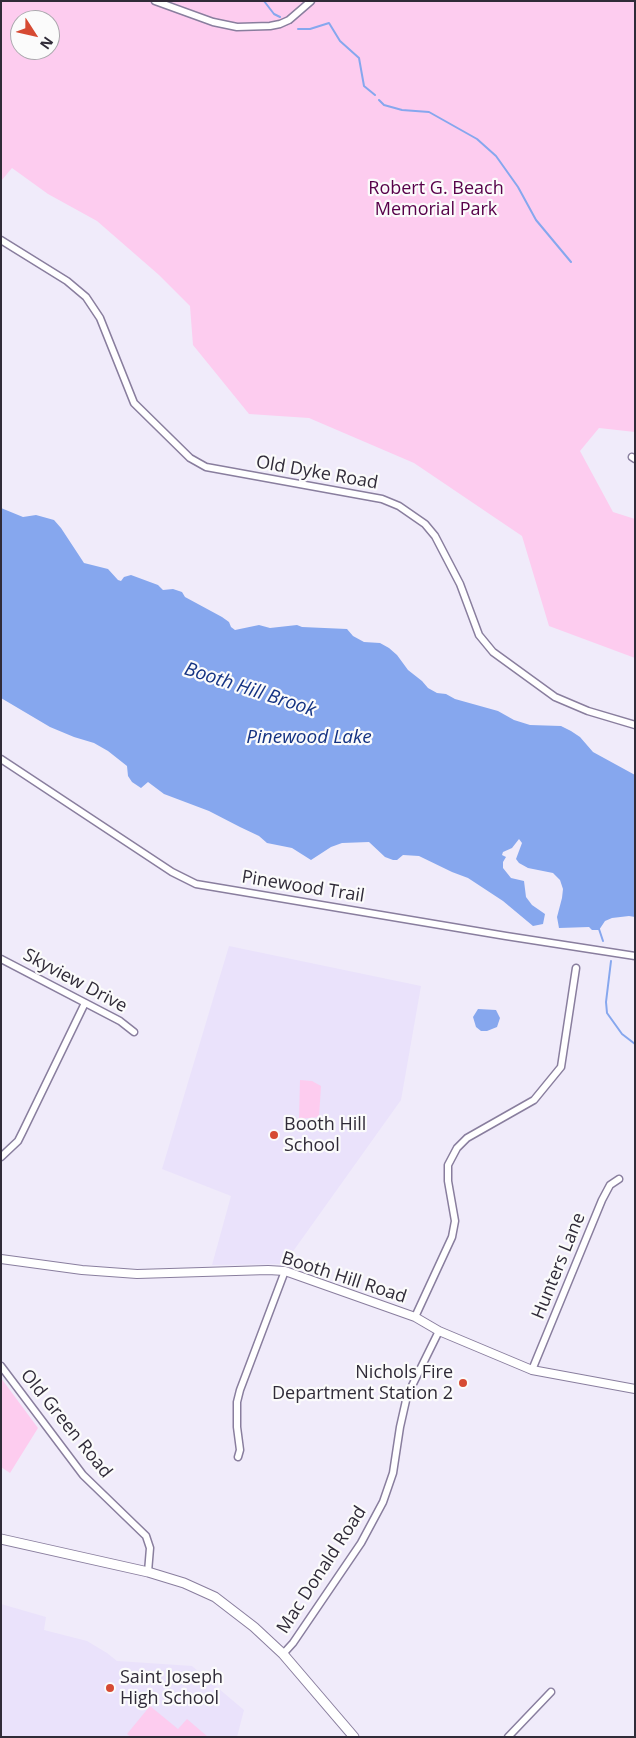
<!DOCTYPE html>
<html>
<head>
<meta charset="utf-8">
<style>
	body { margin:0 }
	#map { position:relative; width:636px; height:1738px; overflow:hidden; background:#f0ebfa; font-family:"Open Sans",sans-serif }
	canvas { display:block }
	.frame { position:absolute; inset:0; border:2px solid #302b38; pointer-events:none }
	.north { position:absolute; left:10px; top:10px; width:50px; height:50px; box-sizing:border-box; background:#fbfbfb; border:1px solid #aaa8ad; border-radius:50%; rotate:125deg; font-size:14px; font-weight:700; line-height:20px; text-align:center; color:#302b38 }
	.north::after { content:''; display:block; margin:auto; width:18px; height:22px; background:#d64a33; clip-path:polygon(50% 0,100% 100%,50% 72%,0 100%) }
</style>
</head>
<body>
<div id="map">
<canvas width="636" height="1738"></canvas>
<div class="frame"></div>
<div class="north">N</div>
</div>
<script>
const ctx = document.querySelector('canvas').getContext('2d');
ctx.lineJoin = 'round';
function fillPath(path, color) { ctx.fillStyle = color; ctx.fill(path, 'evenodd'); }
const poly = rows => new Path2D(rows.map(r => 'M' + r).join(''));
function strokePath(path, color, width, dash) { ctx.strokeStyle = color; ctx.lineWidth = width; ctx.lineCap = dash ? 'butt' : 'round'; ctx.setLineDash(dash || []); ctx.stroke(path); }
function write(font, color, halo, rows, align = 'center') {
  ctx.font = font + ' "Open Sans",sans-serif'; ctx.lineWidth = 4.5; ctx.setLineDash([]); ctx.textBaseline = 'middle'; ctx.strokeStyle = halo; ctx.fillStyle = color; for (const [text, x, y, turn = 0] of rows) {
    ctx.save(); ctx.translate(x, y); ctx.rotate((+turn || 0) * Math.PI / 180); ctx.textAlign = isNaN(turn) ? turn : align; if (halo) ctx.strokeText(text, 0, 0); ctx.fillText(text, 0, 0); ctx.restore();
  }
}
fillPath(poly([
	[229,946,421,986,401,1100,284,1264,212,1265,231,1196,162,1169],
	[1,1604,46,1617,44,1630,87,1641,107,1653,117,1661,192,1666,244,1710,237,1737,1,1737]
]), '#eae2fb');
fillPath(poly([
	[1,1,635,1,635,432,599,428,580,451,613,512,635,519,635,658,549,626,522,536,414,463,309,418,249,414,193,345,190,306,159,275,97,221,48,194,12,168,1,181],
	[20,20,50,20,50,50,20,50],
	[300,1080,312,1081,321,1086,319,1117,299,1119],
	[1,1378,38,1428,10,1473,1,1467],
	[150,1706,178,1729,187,1719,208,1737,131,1737,127,1734]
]), '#fdccef');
fillPath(poly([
	[1,508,23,517,36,515,54,520,61,528,84,563,108,569,118,580,121,581,124,577,131,575,158,585,163,590,173,589,182,592,185,597,222,617,229,622,231,627,235,630,259,625,270,628,297,625,302,627,347,629,353,636,364,642,380,643,389,648,397,655,408,670,422,681,428,688,437,693,446,694,455,699,498,711,514,720,530,725,561,726,571,731,580,737,593,752,635,775,635,917,629,916,612,918,605,921,599,930,592,930,589,927,559,928,557,917,562,898,563,889,560,880,553,873,528,868,519,863,516,859,522,843,519,839,512,848,503,852,502,855,506,857,503,862,503,868,511,878,524,881,526,897,532,905,545,914,543,924,533,926,503,901,468,878,452,872,419,856,403,855,397,860,393,860,385,857,369,842,342,843,331,847,311,860,292,848,267,843,259,836,240,827,209,811,164,794,148,782,141,788,132,782,128,776,127,766,108,751,94,743,74,737,50,727,1,698],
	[478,1009,496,1010,500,1018,497,1027,487,1031,481,1031,476,1027,473,1017]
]), '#86a7ee');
strokePath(poly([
	[264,1,274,14,280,17],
	[298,29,310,29,329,23,340,41,359,58,364,86,375,95],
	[379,100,384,105,402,110,429,112,477,139,496,156,518,187,536,220,571,262],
	[599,929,603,941],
	[611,961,606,1002,607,1013,622,1034,635,1044]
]), '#86a7ee', 2);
const minor = poly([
	[155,1,213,22,237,27,270,26,280,24,289,20,311,1],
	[1,240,67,281,86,297,100,318,134,403,190,458,206,467,382,499,399,506,425,524,435,536,460,584,479,635,493,652,555,697,588,711,635,725],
	[632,457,635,459],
	[1,759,172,872,196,884,506,936,635,956],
	[1,959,120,1021,134,1032],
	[1,1157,18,1141,23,1131,85,1003],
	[415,1317,452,1237,455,1221,448,1181,448,1165,457,1148,467,1138,534,1100,561,1067,576,968],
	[1,1366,83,1475,146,1536,150,1548,148,1572],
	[532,1370,602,1200,610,1185,619,1179],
	[238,1457,240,1450,237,1427,237,1402,240,1390,285,1271],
	[283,1654,293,1643,361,1543,383,1502,393,1473,400,1427,407,1396,439,1331],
	[508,1737,551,1692]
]);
const tertiary = poly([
	[1,1259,82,1270,137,1274,268,1270,285,1271,415,1317,439,1331,532,1370,635,1389]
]);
const secondary = poly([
	[1,1539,148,1572,184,1583,215,1597,254,1627,283,1654,354,1737]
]);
strokePath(minor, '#897e9e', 9);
strokePath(tertiary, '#897e9e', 10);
strokePath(secondary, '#897e9e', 11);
strokePath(minor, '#fff', 6);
strokePath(tertiary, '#fff', 8);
strokePath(secondary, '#fff', 9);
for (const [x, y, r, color] of [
	[274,1135,5,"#d64a33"],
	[463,1383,5,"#d64a33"],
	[110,1688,5,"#d64a33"]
]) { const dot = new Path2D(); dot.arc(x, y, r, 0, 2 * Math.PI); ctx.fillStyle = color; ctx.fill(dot); strokePath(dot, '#fbfbfb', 2); }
write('18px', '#570049', '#fbfbfb', [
	["Robert G. Beach",436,189],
	["Memorial Park",436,210]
]);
write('18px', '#302b38', '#fbfbfb', [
	["Old Dyke Road",317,473,10],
	["Pinewood Trail",303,887,9],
	["Skyview Drive",75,981,28],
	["Hunters Lane",559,1266,-68],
	["Booth Hill Road",344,1278,18],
	["Old Green Road",66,1424,51],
	["Mac Donald Road",322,1570,-57]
]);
write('18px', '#302b38', '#fbfbfb', [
	["Booth Hill",284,1125],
	["School",284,1146],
	["Nichols Fire",453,1373,"right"],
	["Department Station 2",453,1394,"right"],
	["Saint Joseph",120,1678],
	["High School",120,1699]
], 'left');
write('italic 19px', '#133282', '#fbfbfb', [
	["Booth Hill Brook",250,690,18],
	["Pinewood Lake",309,738]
]);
</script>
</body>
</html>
